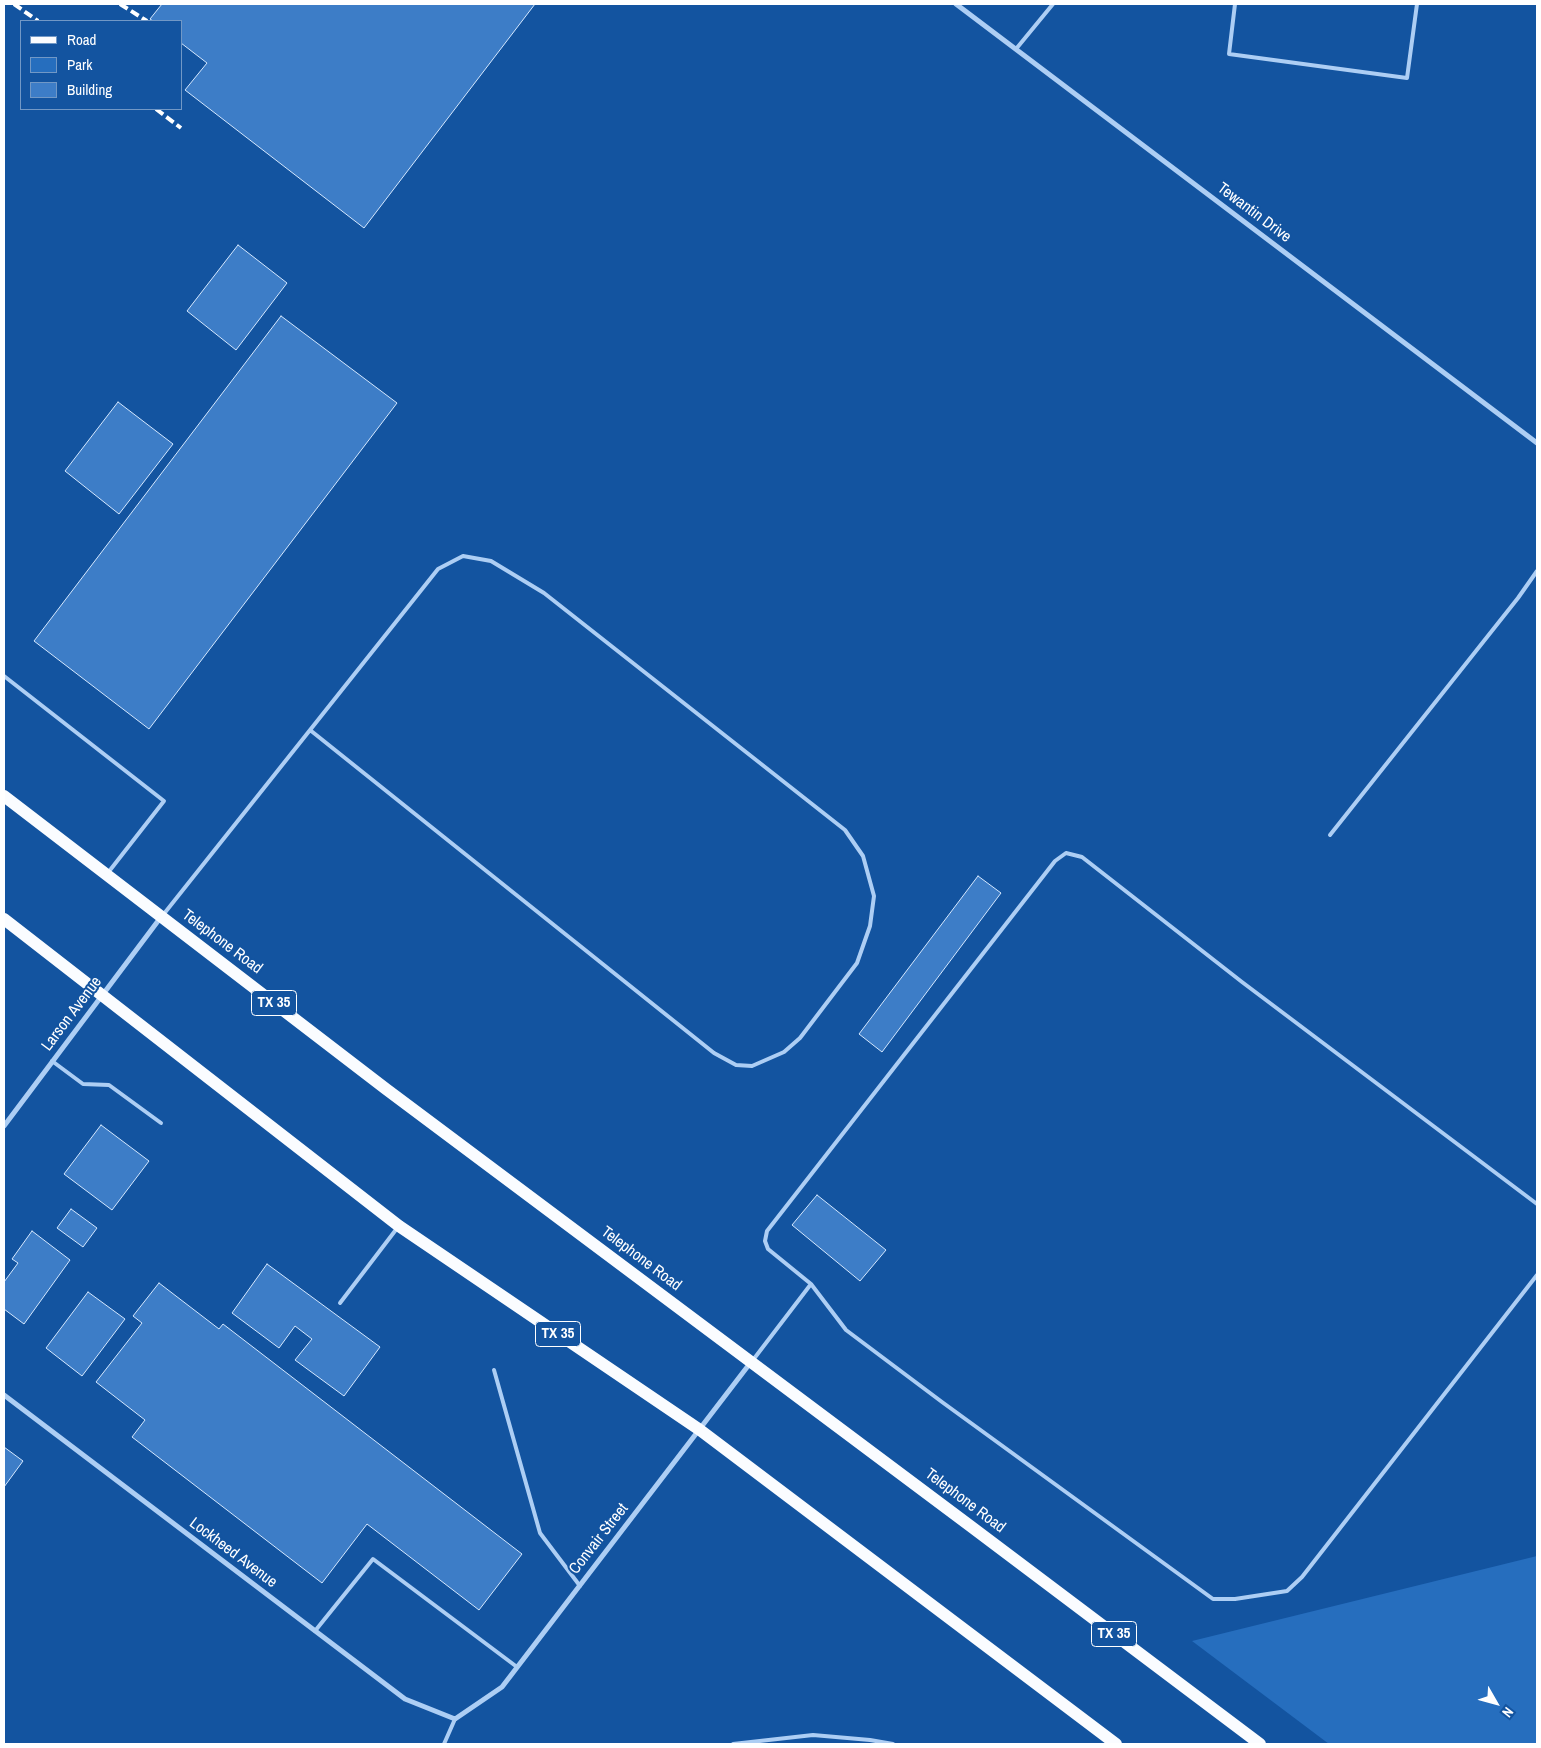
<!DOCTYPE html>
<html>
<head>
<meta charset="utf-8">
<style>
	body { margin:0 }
	#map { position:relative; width:1541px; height:1748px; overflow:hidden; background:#1354a0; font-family:"Archivo Narrow",sans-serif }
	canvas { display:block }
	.frame { position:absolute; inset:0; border:5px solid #fff; pointer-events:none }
	.legend { position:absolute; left:20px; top:20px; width:162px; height:90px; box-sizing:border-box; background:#1354a0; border:1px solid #7198c6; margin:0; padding:6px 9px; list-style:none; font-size:15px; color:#fff }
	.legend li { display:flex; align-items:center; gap:10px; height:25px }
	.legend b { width:25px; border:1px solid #7198c6 }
	.north { position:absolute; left:1471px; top:1678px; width:50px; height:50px; -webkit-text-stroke:4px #1354a0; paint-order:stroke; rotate:128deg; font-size:14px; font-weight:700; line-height:20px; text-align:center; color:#fff }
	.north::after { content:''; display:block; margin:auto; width:18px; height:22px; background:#fff; clip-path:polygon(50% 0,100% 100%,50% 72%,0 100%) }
</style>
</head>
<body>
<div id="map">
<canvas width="1541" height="1748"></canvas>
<div class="frame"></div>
<ul class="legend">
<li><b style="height:6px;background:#fafcff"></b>Road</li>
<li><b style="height:14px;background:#266ebe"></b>Park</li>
<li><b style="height:14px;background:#3d7dc7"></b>Building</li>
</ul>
<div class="north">N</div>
</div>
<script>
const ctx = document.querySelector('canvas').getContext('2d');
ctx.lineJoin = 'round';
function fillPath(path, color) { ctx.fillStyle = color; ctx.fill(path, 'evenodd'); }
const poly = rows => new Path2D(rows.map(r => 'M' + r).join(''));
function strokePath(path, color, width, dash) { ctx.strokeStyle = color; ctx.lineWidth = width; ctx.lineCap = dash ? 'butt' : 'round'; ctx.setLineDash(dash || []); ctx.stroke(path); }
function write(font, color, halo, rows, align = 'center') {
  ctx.font = font + ' "Archivo Narrow",sans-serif'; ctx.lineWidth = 4; ctx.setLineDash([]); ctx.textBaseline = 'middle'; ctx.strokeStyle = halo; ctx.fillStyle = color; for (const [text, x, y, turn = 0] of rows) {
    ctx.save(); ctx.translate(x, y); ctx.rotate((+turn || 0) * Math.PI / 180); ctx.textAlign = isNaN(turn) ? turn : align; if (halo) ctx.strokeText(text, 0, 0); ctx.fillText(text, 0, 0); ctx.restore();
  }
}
fillPath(poly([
	[1537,1556,1537,1744,1329,1744,1192,1641]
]), '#266ebe');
const building = poly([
	[162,4,535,4,364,228,185,90,207,63,181,43,181,21,153,21,150,19,162,4],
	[238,245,287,283,236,350,187,311,238,245],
	[281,316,397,403,149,729,34,641,281,316],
	[118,402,173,444,119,514,65,471,118,402],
	[978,876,1001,893,882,1052,859,1034,978,876],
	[101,1125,149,1161,112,1210,64,1174,101,1125],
	[817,1195,886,1250,860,1281,792,1225,817,1195],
	[71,1209,97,1228,83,1247,57,1228,71,1209],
	[32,1231,70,1260,24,1324,4,1309,4,1282,18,1263,12,1259,32,1231],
	[267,1264,380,1347,344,1396,295,1360,312,1339,295,1326,279,1348,232,1313,267,1264],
	[159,1283,219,1329,223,1324,522,1554,479,1610,367,1524,322,1583,132,1437,145,1420,96,1382,142,1323,133,1316,159,1283],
	[88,1292,125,1319,82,1376,46,1348,88,1292],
	[4,1447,23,1461,4,1487,4,1447]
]);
fillPath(building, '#3d7dc7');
strokePath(building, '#d5e8fe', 1);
strokePath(poly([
	[1235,4,1229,54,1407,78,1417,4],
	[1016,49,1053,4],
	[4,676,164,801,107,874],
	[1330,835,1518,598,1537,571],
	[163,915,438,569,463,556,491,561,544,593,845,830,863,856,874,896,870,926,857,963,800,1038,784,1052,752,1066,736,1065,714,1053,310,730],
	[52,1061,83,1084,109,1085,161,1123],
	[1537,1204,1242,982,1082,857,1066,853,1055,861,767,1231,765,1241,768,1249,811,1284,846,1330,942,1402,1213,1599,1235,1599,1287,1591,1302,1577,1537,1275],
	[340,1303,398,1227],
	[753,1360,811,1284],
	[494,1370,540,1533,580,1586],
	[315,1631,373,1559,517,1667],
	[444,1744,455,1719],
	[733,1744,813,1735,870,1740,893,1744]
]), '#adcef4', 4);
strokePath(poly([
	[956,4,1537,443],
	[4,1126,161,917],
	[4,1395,405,1699,455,1719,502,1687,751,1362]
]), '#adcef4', 5);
strokePath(poly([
	[4,796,386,1089,969,1525,1260,1744],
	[4,919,399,1226,700,1430,1116,1744]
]), '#fafcff', 12);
strokePath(poly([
	[14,4,38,21],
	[120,4,147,21],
	[156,109,181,128]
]), '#fff', 4, [9, 4]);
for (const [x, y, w] of [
	[274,1003,45],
	[558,1334,45],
	[1114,1634,45]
]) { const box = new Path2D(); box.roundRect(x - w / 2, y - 12.5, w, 25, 4); ctx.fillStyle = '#1354a0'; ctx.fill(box); strokePath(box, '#fff', 1); }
write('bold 15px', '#fff', null, [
	["TX 35",274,1003],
	["TX 35",558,1334],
	["TX 35",1114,1634]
]);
write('16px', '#fff', '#1354a0', [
	["Tewantin Drive",1254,213,37],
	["Telephone Road",222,942,37],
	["Larson Avenue",72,1014,-53],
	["Telephone Road",641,1259,37],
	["Telephone Road",965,1501,37],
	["Convair Street",599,1539,-52],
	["Lockheed Avenue",233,1553,37]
]);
</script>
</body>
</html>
